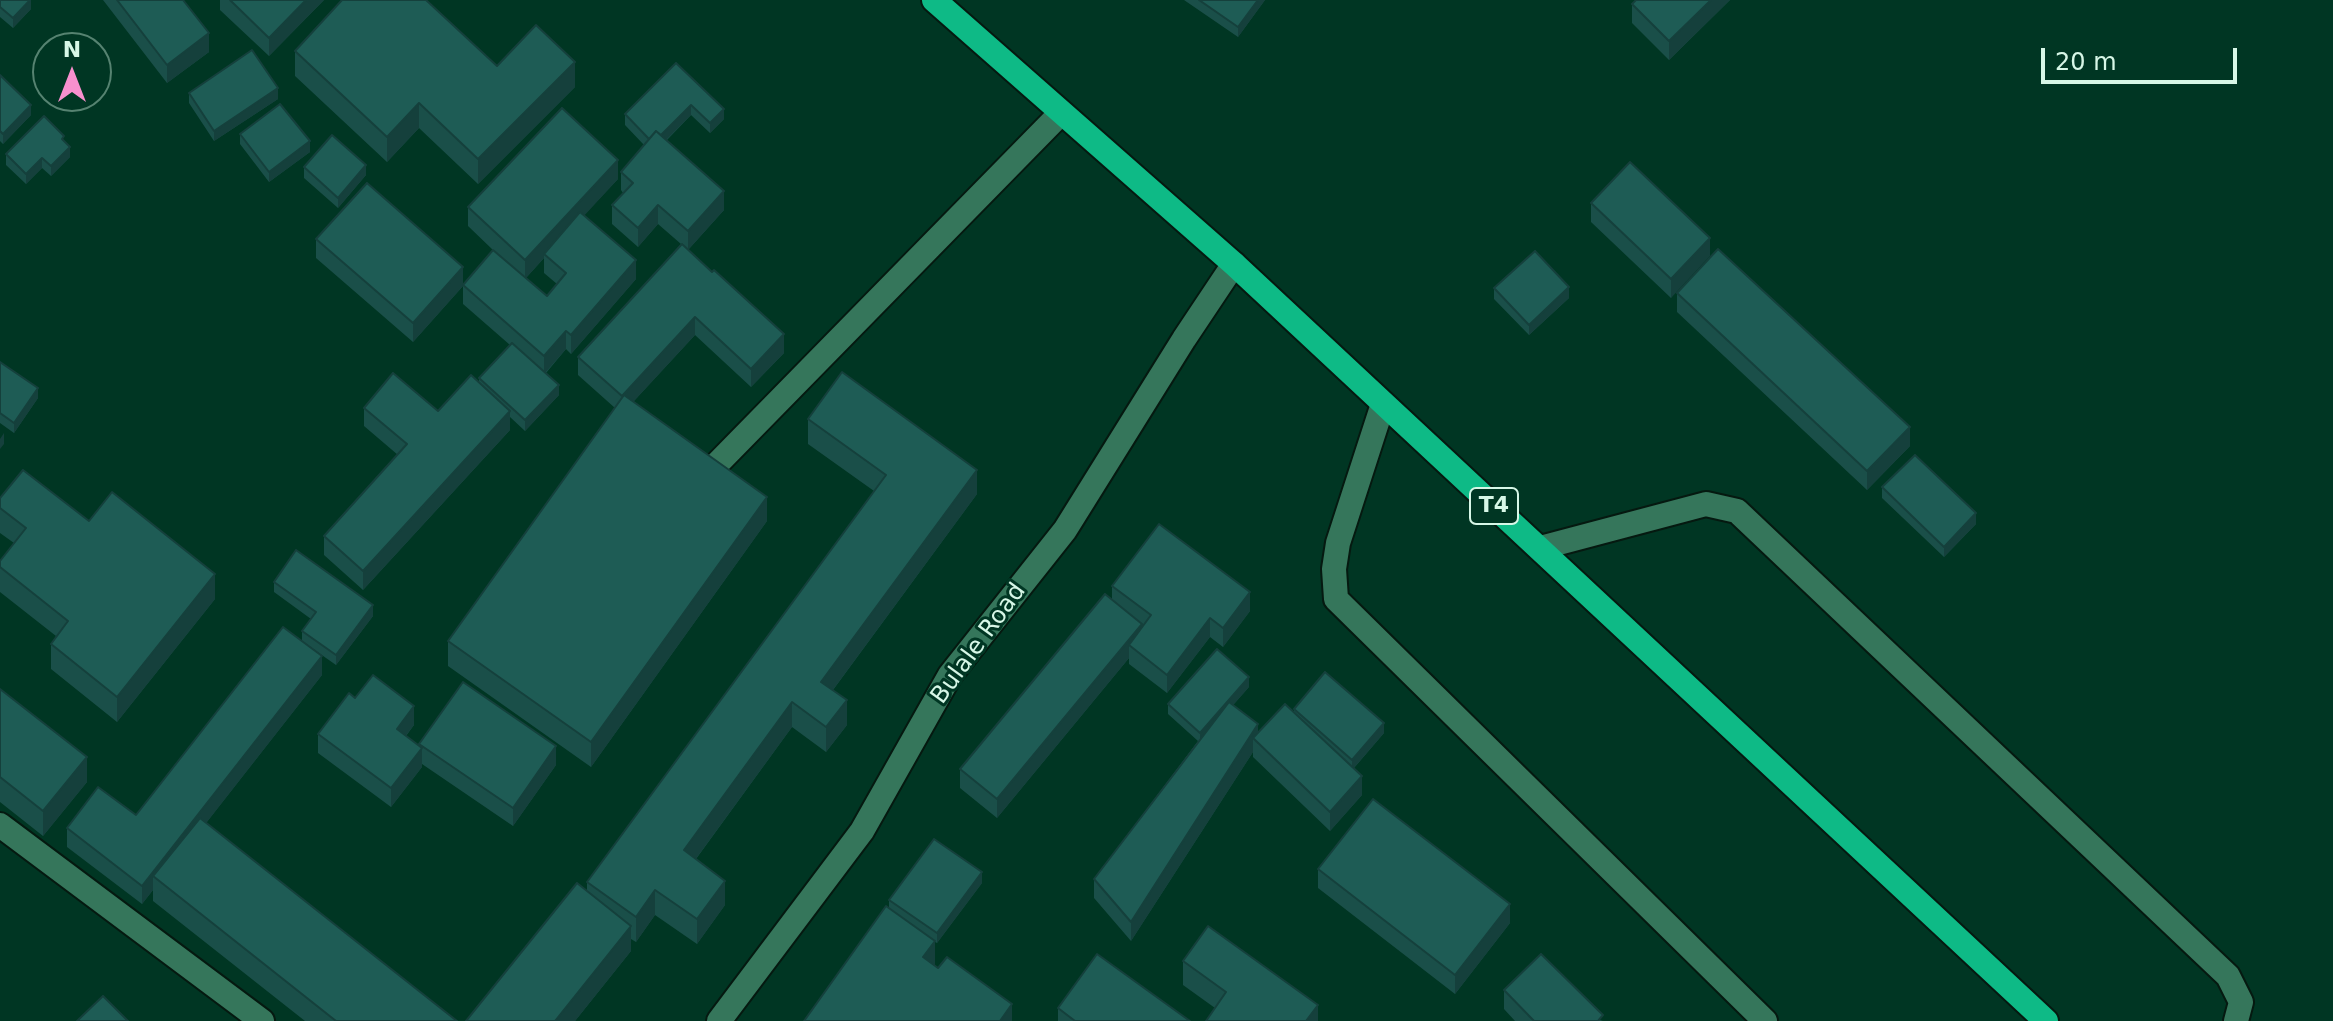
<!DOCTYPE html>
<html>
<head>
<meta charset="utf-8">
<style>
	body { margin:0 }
	#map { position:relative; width:2333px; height:1021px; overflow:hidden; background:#003623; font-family:"DejaVu Sans",sans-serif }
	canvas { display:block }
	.north { position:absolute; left:32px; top:32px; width:80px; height:80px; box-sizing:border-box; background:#003623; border:2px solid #568371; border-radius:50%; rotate:0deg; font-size:22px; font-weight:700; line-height:32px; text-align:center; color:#d7f7e7 }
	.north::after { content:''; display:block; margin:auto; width:28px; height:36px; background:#f790ce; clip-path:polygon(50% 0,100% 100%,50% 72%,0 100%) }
	.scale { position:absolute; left:2041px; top:48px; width:196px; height:36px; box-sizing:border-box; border:4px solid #d7f7e7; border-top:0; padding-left:10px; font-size:24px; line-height:28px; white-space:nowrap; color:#d7f7e7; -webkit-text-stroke:6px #003623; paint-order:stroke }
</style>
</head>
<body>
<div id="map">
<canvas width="2333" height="1021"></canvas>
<div class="north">N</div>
<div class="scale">20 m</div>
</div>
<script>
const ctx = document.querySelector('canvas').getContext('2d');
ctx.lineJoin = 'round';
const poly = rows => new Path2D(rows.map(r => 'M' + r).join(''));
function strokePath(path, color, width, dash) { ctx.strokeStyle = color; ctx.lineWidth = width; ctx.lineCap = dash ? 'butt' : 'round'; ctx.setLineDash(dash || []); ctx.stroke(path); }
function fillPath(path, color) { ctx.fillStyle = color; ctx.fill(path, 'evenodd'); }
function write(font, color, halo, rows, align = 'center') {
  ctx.font = font + ' "DejaVu Sans",sans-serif'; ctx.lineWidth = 6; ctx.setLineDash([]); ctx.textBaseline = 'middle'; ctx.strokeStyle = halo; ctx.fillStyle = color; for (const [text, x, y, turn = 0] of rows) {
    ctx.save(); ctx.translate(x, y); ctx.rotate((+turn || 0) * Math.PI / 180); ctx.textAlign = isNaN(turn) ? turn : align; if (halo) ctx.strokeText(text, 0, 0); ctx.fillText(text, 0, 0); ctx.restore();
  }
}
const minor = poly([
	[1383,404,1338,543,1334,569,1336,599,1765,1021],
	[714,467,1061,113],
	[1540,548,1706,504,1737,511,2228,976,2241,1002,2236,1021],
	[0,825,262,1021],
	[719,1021,862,831,950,675,1065,530,1184,339,1234,264]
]);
const highway = poly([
	[934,0,1234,264,2046,1021]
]);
strokePath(minor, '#051910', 28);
strokePath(highway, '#051910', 28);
strokePath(minor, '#35765b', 24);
strokePath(highway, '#0eba86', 24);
fillPath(poly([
	[0,0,31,0,31,9,13,28,0,17],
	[103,0,183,0,209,52,167,83],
	[220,0,324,0,269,56,220,10],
	[1184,0,1265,0,1238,37],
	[1730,0,1669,60,1632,23,1632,4],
	[295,51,497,66,575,87,478,184,419,128,387,162,295,76],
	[676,63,724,119,710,133,691,115,667,140,724,210,688,250,784,353,751,387,695,335,633,402,767,521,591,767,448,666,448,641,615,408,578,375,578,357,681,244,658,224,638,247,612,224,612,205,623,193,621,190,621,172,644,145,625,125,625,114],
	[0,75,31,115,3,144,0,141],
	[189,93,278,99,214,141,189,103],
	[240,134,310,152,269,182,240,144],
	[64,141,70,157,51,176,42,168,26,184,6,165,6,154],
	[304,167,366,175,338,208,304,178],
	[618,179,584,215,636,279,571,354,566,349,546,373,559,395,525,431,510,417,510,430,363,590,324,555,324,536,398,455,364,426,364,408,438,411,479,383,479,378,510,345,463,304,463,286,413,342,316,258,316,239,463,285,493,250,468,226,468,207],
	[544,258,544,273,557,284,547,296,526,278],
	[1591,203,1710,238,1671,298,1591,222],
	[1494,288,1569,298,1529,335,1494,299],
	[1677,293,1910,446,1867,490,1677,312],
	[0,362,38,398,14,433,0,423],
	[808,419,977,494,833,690,847,725,826,752,792,727,696,859,725,905,697,944,655,915,636,942,631,939,631,951,575,1021,466,1021,587,890,587,882,874,491,808,444],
	[1882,487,1976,524,1944,557,1882,498],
	[0,498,89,521,215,599,117,722,51,669,51,644,56,636,0,592,0,561,14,543,0,533],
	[274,582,373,616,336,665,306,644,322,675,206,823,457,1021,305,1021,153,901,153,890,142,904,67,847,67,828,136,815,302,641,302,631,311,619,274,592],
	[1112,586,1250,611,1223,647,1210,637,1167,693,1129,664,1129,658,997,818,960,788,960,769,1112,600],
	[1249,687,1233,705,1258,733,1294,712,1294,709,1384,733,1354,768,1362,795,1330,831,1253,757,1253,752,1131,941,1094,898,1094,879,1198,741,1168,714,1168,704],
	[0,689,87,782,43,836,0,802],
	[355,698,414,725,406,736,419,747,419,744,556,765,513,826,422,764,422,767,391,807,318,753,318,734],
	[1318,869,1510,923,1455,994,1318,888],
	[982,883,937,943,935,942,935,966,1012,1021,804,1021,889,909,889,900],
	[1183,961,1318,1021,1215,1008,1183,985],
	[1504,990,1603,1021,1515,1021,1504,1009],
	[1058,1008,1190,1021,1058,1021]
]), '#1a4f49');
fillPath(poly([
	[30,0,31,0,31,9,13,28,13,18],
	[306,0,324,0,269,56,269,38],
	[1258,0,1265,0,1238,37,1238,27],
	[1711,0,1730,0,1669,60,1669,41],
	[209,33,209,52,167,83,167,65],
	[575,62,575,87,478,184,478,159],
	[278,88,278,99,214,141,214,131],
	[419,103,419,128,387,162,387,137],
	[31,105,31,115,3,144,3,134],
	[691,105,691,115,653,153,653,143],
	[724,109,724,119,710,133,710,123],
	[310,141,310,152,269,182,269,172],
	[70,147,70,157,51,176,51,166],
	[42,158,42,168,26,184,26,174],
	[618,160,618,179,547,256,544,254,544,258,525,279,525,260],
	[366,165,366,175,338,208,338,198],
	[724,191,724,210,688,250,688,231],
	[658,205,658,224,638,247,638,228],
	[1710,238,1710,256,1671,298,1671,279],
	[636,260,636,279,571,354,571,335],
	[463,267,463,286,413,342,413,323],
	[1569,287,1569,298,1529,335,1529,325],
	[695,317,695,335,622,414,622,396],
	[566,331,566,349,544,374,544,356],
	[784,334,784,353,751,387,751,369],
	[559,385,559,395,525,431,525,420],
	[38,388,38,398,14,433,14,423],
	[510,411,510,430,363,590,363,571],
	[1910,427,1910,446,1867,490,1867,471],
	[4,433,4,444,0,449,0,439],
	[977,470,977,494,821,706,821,682],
	[767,497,767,521,591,767,591,742],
	[1976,513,1976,524,1944,557,1944,547],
	[215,574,215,599,117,722,117,697],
	[1250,592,1250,611,1223,647,1223,628],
	[373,605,373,616,336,665,336,655],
	[1210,618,1210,637,1167,693,1167,675],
	[1142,624,1142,643,1129,645,1129,658,997,818,997,799],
	[322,656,322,675,160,882,153,876,153,890,142,904,142,886],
	[1249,677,1249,687,1200,743,1200,733],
	[847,700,847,725,826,752,826,727],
	[792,702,792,727,684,875,684,850],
	[414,706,414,725,397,747,397,729],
	[1384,723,1384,733,1352,770,1352,760],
	[1258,724,1258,744,1253,738,1253,752,1131,941,1131,922],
	[556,746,556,765,513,826,513,808],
	[422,748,422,767,391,807,391,788],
	[87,757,87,782,43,836,43,811],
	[1362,776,1362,795,1330,831,1330,812],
	[982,872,982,883,937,943,937,933],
	[725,881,725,905,697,944,697,919],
	[655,890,655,915,636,942,636,917],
	[1510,904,1510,923,1455,994,1455,975],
	[631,926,631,951,575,1021,555,1021],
	[935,941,935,966,923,957],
	[1012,1004,1012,1021,1000,1021],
	[1318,1005,1318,1021,1306,1021]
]), '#15403c');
const building = poly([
	[0,0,30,0,13,18,0,7,0,0],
	[117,0,183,0,209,33,167,65,117,0],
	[230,0,306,0,269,38,230,0],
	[342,0,426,0,497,66,536,25,575,62,478,159,419,103,387,137,295,51,342,0],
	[1199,0,1258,0,1238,27,1199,0],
	[1636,0,1711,0,1669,41,1632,4,1636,0],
	[252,50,278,88,214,131,189,93,252,50],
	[676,63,724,109,710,123,691,105,661,135,656,131,649,139,625,114,676,63],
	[0,75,31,105,3,134,0,131,0,75],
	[280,104,310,141,269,172,240,134,280,104],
	[562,108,618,160,525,260,468,207,562,108],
	[44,116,64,136,62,139,70,147,51,166,42,158,26,174,6,154,44,116],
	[656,131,724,191,688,231,658,205,638,228,612,205,633,183,621,172,656,131],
	[332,135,366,165,338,198,304,167,332,135],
	[1630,162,1710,238,1671,279,1591,203,1630,162],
	[367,183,463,267,413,323,316,239,367,183],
	[580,212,636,260,571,335,566,331,544,356,463,285,493,250,547,296,566,273,544,254,580,212],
	[682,244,712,272,714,270,784,334,751,369,695,317,622,396,578,357,682,244],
	[1718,249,1910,427,1867,471,1677,293,1718,249],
	[1535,251,1569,287,1529,325,1494,288,1535,251],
	[512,343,559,385,525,420,479,378,512,343],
	[0,362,38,388,14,423,0,413,0,362],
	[842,372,977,470,821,682,847,700,826,727,792,702,684,850,725,881,697,919,655,890,636,917,587,882,886,475,808,419,842,372],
	[393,373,438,411,471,375,510,411,363,571,324,536,407,444,364,408,393,373],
	[624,395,767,497,591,742,448,641,624,395],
	[1915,455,1976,513,1944,547,1882,487,1915,455],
	[23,470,89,521,112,492,215,574,117,697,51,644,68,621,0,567,0,561,26,528,0,508,0,498,23,470],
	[1159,524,1250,592,1223,628,1210,618,1167,675,1129,645,1151,615,1112,586,1159,524],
	[296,550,373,605,336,655,302,631,316,612,274,582,296,550],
	[1105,594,1142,624,997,799,960,769,1105,594],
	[283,627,322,656,142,886,67,828,98,787,136,815,283,627],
	[1217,649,1249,677,1200,733,1168,704,1217,649],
	[1325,672,1384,723,1352,760,1294,709,1325,672],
	[373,675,414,706,397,729,422,748,391,788,318,734,349,693,355,698,373,675],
	[463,682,556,746,513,808,419,744,463,682],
	[0,689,87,757,43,811,0,777,0,689],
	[1229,702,1258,724,1131,922,1094,879,1229,702],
	[1285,704,1362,776,1330,812,1253,738,1285,704],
	[1373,799,1510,904,1455,975,1318,869,1373,799],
	[200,818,457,1021,336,1021,153,876,200,818],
	[934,839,982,872,937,933,889,900,934,839],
	[577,883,631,926,555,1021,466,1021,577,883],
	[886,906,935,941,923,957,938,968,947,957,1012,1004,1000,1021,804,1021,886,906],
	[1208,926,1318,1005,1306,1021,1206,1021,1226,992,1183,961,1208,926],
	[1097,954,1190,1021,1075,1021,1058,1008,1097,954],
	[1541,954,1603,1015,1598,1021,1534,1021,1504,990,1541,954],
	[103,996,128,1021,77,1021,103,996]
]);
fillPath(building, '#1e5c55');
strokePath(building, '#15403c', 2);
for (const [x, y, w] of [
	[1494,506,48]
]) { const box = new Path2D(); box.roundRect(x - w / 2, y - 18, w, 36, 6); ctx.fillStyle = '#003623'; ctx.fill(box); strokePath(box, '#d7f7e7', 2); }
write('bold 22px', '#d7f7e7', null, [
	["T4",1494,506]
]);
write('24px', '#d7f7e7', '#003623', [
	["Bulale Road",979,644,-54]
]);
</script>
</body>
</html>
